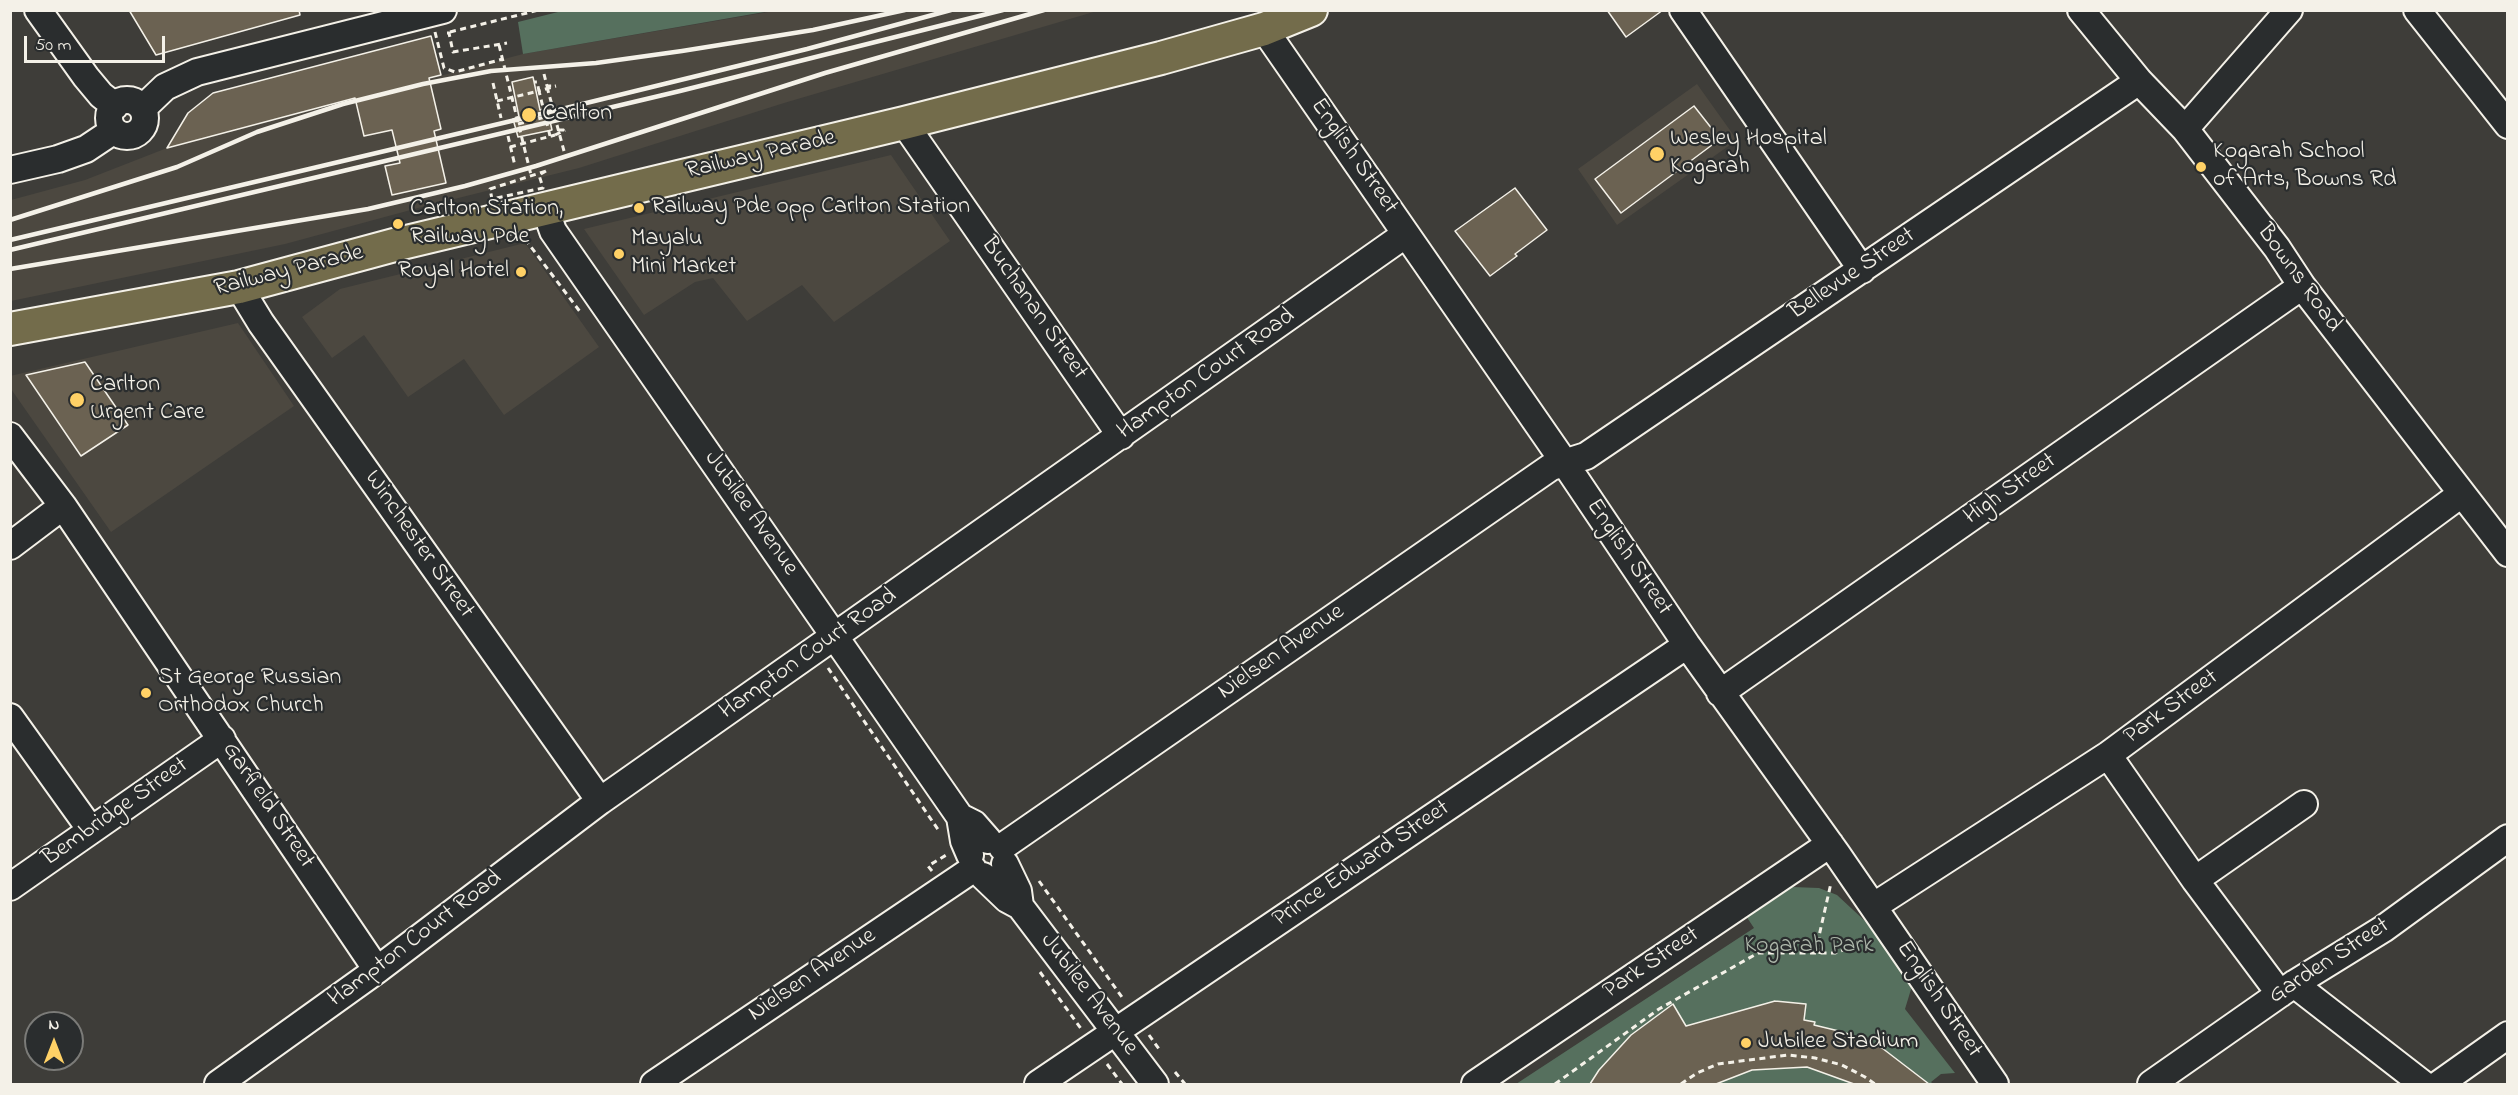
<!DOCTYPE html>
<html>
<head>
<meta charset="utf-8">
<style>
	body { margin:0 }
	#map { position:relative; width:2518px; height:1095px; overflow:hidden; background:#3e3d39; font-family:"Indie Flower",sans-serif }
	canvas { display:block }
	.frame { position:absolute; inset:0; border:12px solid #f4f1e8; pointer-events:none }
	.north { position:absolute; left:24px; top:1011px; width:60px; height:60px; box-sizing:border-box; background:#2a2d2e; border:2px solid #7b7b78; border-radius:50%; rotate:0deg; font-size:16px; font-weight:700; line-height:24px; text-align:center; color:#f4f1e8 }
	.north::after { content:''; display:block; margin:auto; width:21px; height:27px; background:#ffd166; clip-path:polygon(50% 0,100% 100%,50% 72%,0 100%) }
	.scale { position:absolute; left:24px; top:36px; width:141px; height:27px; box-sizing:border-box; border:3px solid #f4f1e8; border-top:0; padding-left:8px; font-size:18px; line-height:21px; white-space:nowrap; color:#f4f1e8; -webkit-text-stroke:4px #2a2d2e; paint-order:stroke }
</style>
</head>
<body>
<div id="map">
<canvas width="2518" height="1095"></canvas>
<div class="frame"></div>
<div class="north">N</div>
<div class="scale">50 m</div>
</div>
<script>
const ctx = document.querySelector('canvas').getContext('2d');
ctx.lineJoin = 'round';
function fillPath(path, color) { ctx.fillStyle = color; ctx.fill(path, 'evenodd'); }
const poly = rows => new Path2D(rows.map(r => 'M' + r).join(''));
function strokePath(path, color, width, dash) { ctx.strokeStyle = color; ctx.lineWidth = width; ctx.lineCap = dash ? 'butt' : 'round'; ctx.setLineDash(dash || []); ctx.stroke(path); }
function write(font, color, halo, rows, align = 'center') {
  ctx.font = font + ' "Indie Flower",sans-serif'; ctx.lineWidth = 4.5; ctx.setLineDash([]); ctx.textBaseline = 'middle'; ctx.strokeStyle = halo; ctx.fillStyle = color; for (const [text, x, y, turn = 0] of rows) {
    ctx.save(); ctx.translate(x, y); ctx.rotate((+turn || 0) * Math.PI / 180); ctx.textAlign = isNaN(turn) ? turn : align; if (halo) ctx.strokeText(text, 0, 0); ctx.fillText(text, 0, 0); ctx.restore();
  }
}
fillPath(poly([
	[774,11,1097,11,784,103,579,168,418,208,285,244,11,301,11,200,85,180,167,148,523,54],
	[1697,84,1737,140,1617,225,1578,169],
	[891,155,950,241,834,322,802,285,747,321,713,278,695,282,644,315,584,229],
	[525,243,599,347,504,415,464,359,408,397,364,335,332,358,302,317,340,289],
	[238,323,294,406,111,532,11,389,10,376]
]), '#4c4840');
fillPath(poly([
	[562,11,770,10,770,11,523,54,518,22],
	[1792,887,1819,888,1837,895,1879,934,1912,986,1905,1009,1955,1073,1941,1074,1931,1082,1933,1084,1516,1084,1754,928,1744,913]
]), '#56705e');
const building = poly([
	[129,10,299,10,300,15,156,55,129,10],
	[1607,10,1663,10,1626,37,1607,10],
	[431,36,441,75,429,78,441,129,434,131,446,183,392,195,385,166,400,163,392,130,364,136,355,98,167,148,188,113,213,93,431,36],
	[533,77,540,110,547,108,552,130,518,137,513,119,519,117,512,82,533,77],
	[1694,106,1720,139,1621,213,1595,179,1694,106],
	[1515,188,1547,230,1515,254,1517,256,1490,276,1455,231,1515,188],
	[85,362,128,425,81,456,26,375,85,362],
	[1775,1001,1806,1004,1804,1020,1815,1022,1814,1025,1843,1032,1882,1048,1929,1084,1854,1084,1807,1067,1752,1070,1716,1084,1590,1084,1599,1070,1631,1035,1673,1004,1686,1026,1775,1001]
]);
fillPath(building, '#6b6252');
strokePath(building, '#f4f1e8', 1.5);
const minor = poly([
	[38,10,86,77,101,95,115,106],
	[1683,10,1862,270],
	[2081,10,2139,81,2185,129,2277,248,2302,286,2508,553],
	[2417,10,2508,125],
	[1264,29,1564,462,1687,645,1837,854,1995,1084],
	'109 118a18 18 0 1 1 36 0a18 18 0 1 1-36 0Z',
	[143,108,165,87,197,72,443,10],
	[904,123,1121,436],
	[2185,129,2289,10],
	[10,170,58,159,86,149,113,131],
	[545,208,553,231,960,817,964,841,970,855],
	[239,287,261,323,600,801],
	[10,436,63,506,377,970],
	[10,546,63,506],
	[1720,693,2302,286],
	[10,717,91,830],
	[2108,755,2195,880,2280,994],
	[960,817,974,824,988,840],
	[1002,847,1551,467,1586,456,2139,81],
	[1005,864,1018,891,1020,906],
	[983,876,1007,899,1020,906,1155,1084],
	[2195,880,2304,804],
	[10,887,222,739],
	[1874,906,2108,755,2460,495],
	[2294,984,2423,1084],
	[218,1084,377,970,600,801,1406,234],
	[654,1084,973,869],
	[1038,1084,1687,645],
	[1475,1084,1830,844],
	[2151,1084,2294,984,2383,929,2508,838],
	[2439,1084,2508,1035]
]);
const major = poly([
	[10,329,239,287,398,244,904,123,1161,58,1264,29,1311,10]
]);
strokePath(minor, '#f4f1e8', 30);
strokePath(major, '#f4f1e8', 36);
strokePath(poly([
	[435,32,444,68,455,72,503,59],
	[450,32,539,10],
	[447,33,449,33,453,52,507,43],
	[544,74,547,86,556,86],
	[493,83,501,118],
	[547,87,552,105],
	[497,101,539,91,537,82,534,82],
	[518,124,545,117],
	[557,125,564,151],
	[558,130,565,130],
	[508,136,515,166],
	[510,147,555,135],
	[546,171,539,175,543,188,492,199,490,189,546,171],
	[525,239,581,313],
	[828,668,939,831],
	[932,871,928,866,948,854],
	[1039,881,1124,1000],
	[1820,954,1819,936,1831,883],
	[1040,972,1082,1030],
	[1149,1035,1159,1049],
	[1107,1064,1122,1084],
	[1175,1072,1185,1084],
	[1555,1084,1659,1009,1758,953,1835,953,1852,947,1867,937],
	[1681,1084,1697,1073,1718,1064,1788,1055,1815,1058,1842,1065,1865,1077,1875,1084]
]), '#f4f1e8', 3, [6, 4.5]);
strokePath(minor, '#2a2d2e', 26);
strokePath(major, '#736c4b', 32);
strokePath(poly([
	[10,220,177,167,257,132,343,104,423,84,491,71,596,63,682,51,813,30,905,10],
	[10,240,566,108,807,49,951,10],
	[10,250,680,91,1003,10],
	[10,269,368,209,465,186,536,166,825,73,1044,10]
]), '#f4f1e8', 4.5);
strokePath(poly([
	[499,45,531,175],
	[555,135,565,130],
	[550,136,539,91,556,86]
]), '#f4f1e8', 3, [6, 4.5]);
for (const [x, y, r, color] of [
	[529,115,8,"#ffd166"],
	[1657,154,8,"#ffd166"],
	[2201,167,6,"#ffd166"],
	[639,208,6,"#ffd166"],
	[398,224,6,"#ffd166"],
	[619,254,6,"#ffd166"],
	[521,272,6,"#ffd166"],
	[77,400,8,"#ffd166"],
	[146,693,6,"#ffd166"],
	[1746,1043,6,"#ffd166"]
]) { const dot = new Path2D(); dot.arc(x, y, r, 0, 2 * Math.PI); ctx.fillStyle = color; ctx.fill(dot); strokePath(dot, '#2a2d2e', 2); }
write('24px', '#f4f1e8', '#2a2d2e', [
	["Carlton",542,115],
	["Wesley Hospital",1670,140],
	["Kogarah",1670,168],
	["Kogarah School",2213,153],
	["of Arts, Bowns Rd",2213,181],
	["Railway Pde opp Carlton Station",651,208],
	["Carlton Station,",410,210],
	["Railway Pde",410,238],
	["Mayalu",631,240],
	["Mini Market",631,268],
	["Royal Hotel",509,272,"right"],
	["Carlton",90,386],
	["Urgent Care",90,414],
	["St George Russian",158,679],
	["Orthodox Church",158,707],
	["Jubilee Stadium",1758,1043]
], 'left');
write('24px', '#f4f1e8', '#2a2d2e', [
	["Railway Parade",761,156,-13],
	["English Street",1353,157,55],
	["Railway Parade",289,272,-14],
	["Bellevue Street",1853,275,-34],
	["Bowns Road",2298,279,54],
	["Buchanan Street",1033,309,55],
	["Hampton Court Road",1207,375,-35],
	["High Street",2011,490,-35],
	["Jubilee Avenue",750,514,55],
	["Winchester Street",418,545,55],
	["English Street",1628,558,56],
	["Nielsen Avenue",1282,653,-35],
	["Hampton Court Road",809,655,-35],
	["Park Street",2172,708,-36],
	["Garfield Street",267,806,56],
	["Bembridge Street",116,813,-35],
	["Prince Edward Street",1362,865,-34],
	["Hampton Court Road",416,940,-37],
	["Garden Street",2330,962,-33],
	["Park Street",1652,964,-34],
	["Nielsen Avenue",813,976,-34],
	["Jubilee Avenue",1088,995,53],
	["English Street",1938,1000,56]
]);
write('24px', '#adb7aa', '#2a2d2e', [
	["Kogarah Park",1809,947]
]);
</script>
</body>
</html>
